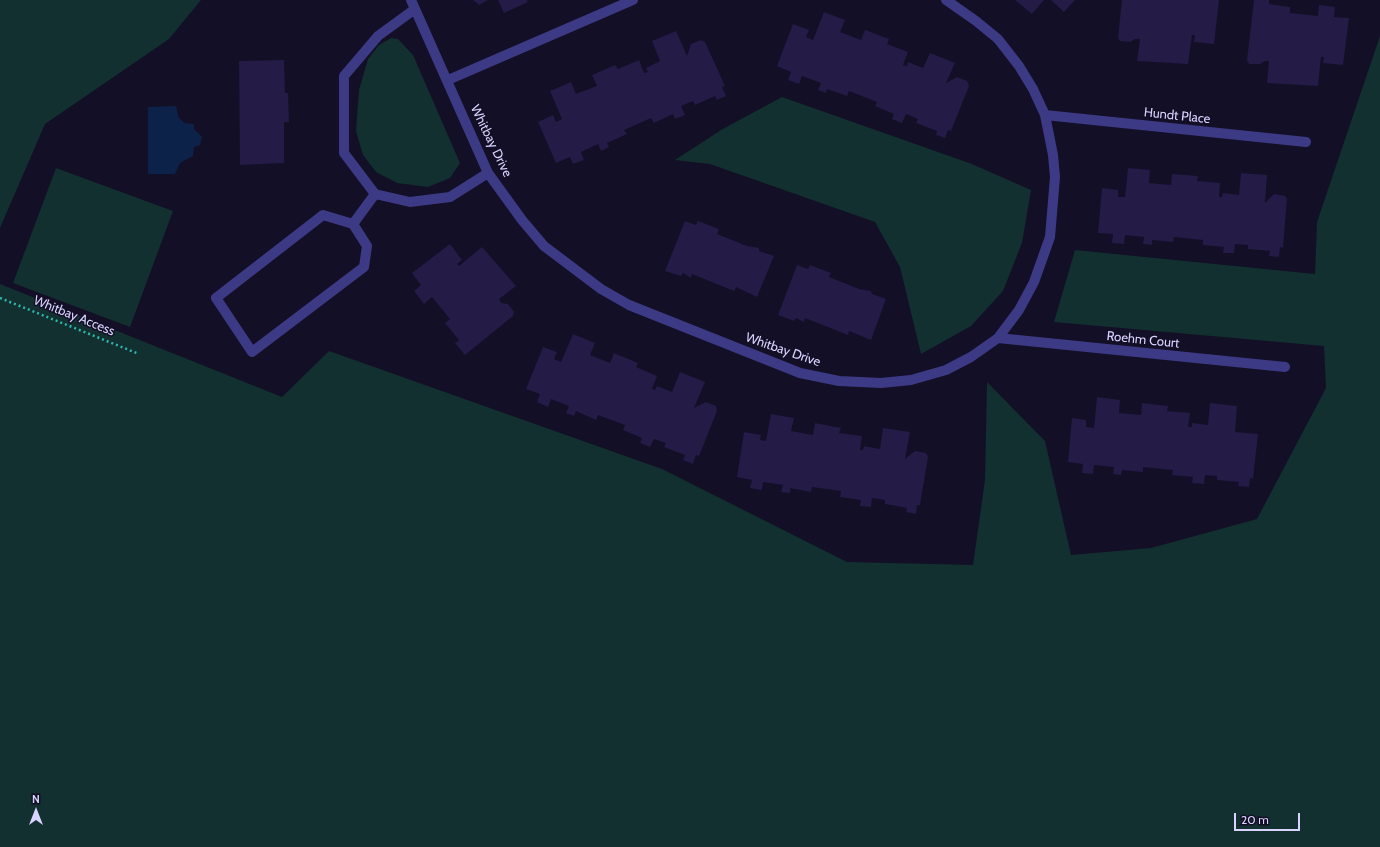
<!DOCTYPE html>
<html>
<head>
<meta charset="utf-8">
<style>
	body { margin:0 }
	#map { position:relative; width:1380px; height:847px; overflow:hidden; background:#130f26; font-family:Cabin,sans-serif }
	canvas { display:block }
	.north { position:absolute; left:16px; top:791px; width:40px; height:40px; -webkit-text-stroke:3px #130f26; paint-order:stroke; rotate:0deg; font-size:11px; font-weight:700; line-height:16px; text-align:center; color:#d9d4ff }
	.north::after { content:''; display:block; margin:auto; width:14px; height:18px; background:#d9d4ff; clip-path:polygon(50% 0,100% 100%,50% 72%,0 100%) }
	.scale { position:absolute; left:1234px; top:813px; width:66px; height:18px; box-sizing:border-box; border:2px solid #d9d4ff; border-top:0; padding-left:5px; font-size:12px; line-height:14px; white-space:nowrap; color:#d9d4ff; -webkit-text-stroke:3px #130f26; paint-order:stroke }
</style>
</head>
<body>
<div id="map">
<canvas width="1380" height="847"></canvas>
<div class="north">N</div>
<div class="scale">20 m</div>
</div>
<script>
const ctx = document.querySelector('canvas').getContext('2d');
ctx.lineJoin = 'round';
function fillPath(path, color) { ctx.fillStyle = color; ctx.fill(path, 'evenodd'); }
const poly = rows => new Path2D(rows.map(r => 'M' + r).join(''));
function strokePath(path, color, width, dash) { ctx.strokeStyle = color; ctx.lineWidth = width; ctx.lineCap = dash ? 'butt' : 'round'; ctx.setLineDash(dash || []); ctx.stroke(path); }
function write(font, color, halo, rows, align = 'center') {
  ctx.font = font + ' Cabin,sans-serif'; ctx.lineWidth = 3; ctx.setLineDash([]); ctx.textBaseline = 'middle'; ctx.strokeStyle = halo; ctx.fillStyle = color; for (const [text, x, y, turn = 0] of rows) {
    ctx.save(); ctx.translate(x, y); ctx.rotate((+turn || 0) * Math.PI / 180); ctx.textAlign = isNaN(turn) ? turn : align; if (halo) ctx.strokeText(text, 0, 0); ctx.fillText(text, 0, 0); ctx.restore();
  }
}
fillPath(poly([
	[0,0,201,0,169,39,45,124,0,228],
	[1380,36,1380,847,0,847,0,284,282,397,329,351,662,469,847,562,973,565,985,480,987,382,1045,441,1071,555,1151,548,1257,519,1326,388,1324,346,1054,322,1075,250,1315,274,1317,222],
	[391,38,398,39,413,55,460,163,450,178,428,187,397,183,376,172,363,155,356,131,359,90,368,59,379,45],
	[782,97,972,164,1031,190,1022,243,1003,291,971,326,921,354,900,267,875,222,710,164,675,160,721,130],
	[56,168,173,211,130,327,13,283]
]), '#12302f');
fillPath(poly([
	[176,106,179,118,185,123,194,124,194,129,202,137,200,145,194,147,193,156,180,163,175,174,148,174,148,107]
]), '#0c2248');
fillPath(poly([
	[473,0,488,0,479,5],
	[498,0,527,0,528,2,504,13],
	[1015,0,1044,0,1032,14],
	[1051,0,1075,0,1064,12],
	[1122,0,1219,0,1214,44,1194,42,1195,35,1192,35,1188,64,1137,61,1140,39,1135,39,1130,42,1120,41,1118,38],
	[1254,0,1269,0,1269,4,1290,7,1290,13,1318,16,1319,5,1335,7,1334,17,1349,18,1343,65,1323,63,1324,57,1321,57,1318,86,1267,83,1269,61,1265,61,1260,64,1249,64,1247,60],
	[824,12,845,20,840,32,861,40,865,30,889,39,887,44,908,52,903,65,907,66,908,62,923,68,930,53,955,63,946,83,957,77,967,81,969,86,951,131,948,130,945,138,936,135,937,131,916,123,918,119,906,114,902,123,892,119,894,114,875,106,877,102,849,91,847,96,827,89,826,93,818,90,821,83,802,76,799,84,788,80,791,72,777,66,793,24,809,30,806,37,813,40],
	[676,31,687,56,691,44,701,40,705,42,725,86,722,87,726,96,717,100,715,96,695,105,693,101,681,106,685,115,675,119,673,114,654,123,651,118,624,130,627,134,607,143,609,147,601,151,598,144,581,152,584,160,573,164,570,157,556,163,538,122,553,115,556,122,562,119,550,91,571,82,576,94,597,86,592,75,615,65,618,69,639,60,644,73,648,72,646,68,660,61,652,41],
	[284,60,285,93,288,93,289,122,284,122,284,163,240,165,239,61],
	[1128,168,1150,170,1149,183,1171,185,1172,174,1198,176,1197,181,1220,183,1219,197,1222,197,1223,193,1239,195,1241,173,1267,175,1265,203,1274,194,1285,196,1287,199,1283,248,1280,247,1279,257,1269,256,1270,251,1248,249,1248,245,1235,244,1234,253,1223,253,1224,247,1203,245,1203,240,1174,237,1173,242,1152,240,1152,245,1143,244,1144,237,1125,235,1124,244,1112,243,1113,234,1098,233,1102,188,1118,190,1118,197,1125,197],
	[685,221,696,225,698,221,719,229,717,234,747,246,759,248,759,251,774,256,757,297,736,287,734,291,692,274,691,278,683,273,681,276,665,271],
	[450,244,462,260,457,264,459,266,482,247,516,286,499,299,501,303,508,304,514,312,513,316,465,355,455,343,459,340,445,323,450,319,432,297,424,304,414,291,421,285,412,273],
	[797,265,808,269,810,265,831,273,829,277,859,289,871,291,872,294,886,299,871,340,849,331,848,335,805,318,804,322,796,318,794,321,778,315],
	[573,334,595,343,590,355,610,363,614,353,638,363,636,367,657,376,652,389,655,390,657,386,672,392,680,372,705,382,694,408,706,402,716,406,717,411,699,456,696,455,693,464,683,460,685,455,664,447,666,443,654,439,650,447,640,443,642,438,623,430,625,425,598,415,596,420,576,411,574,416,566,413,569,406,551,399,548,407,537,402,540,394,526,389,543,347,557,352,554,359,561,362],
	[1097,397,1120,400,1119,413,1141,415,1142,403,1168,406,1167,411,1190,413,1188,427,1192,427,1192,423,1208,425,1210,403,1237,406,1235,432,1258,434,1253,479,1250,478,1249,487,1238,486,1239,482,1217,480,1217,476,1205,475,1204,484,1192,483,1193,477,1172,475,1173,470,1143,467,1143,472,1122,470,1121,475,1113,474,1114,467,1094,465,1093,474,1082,473,1083,464,1068,462,1072,418,1086,420,1086,427,1094,428],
	[771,414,794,418,791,431,813,435,815,423,841,428,839,433,862,436,860,450,863,450,864,446,880,449,883,428,910,432,905,459,915,451,926,453,928,457,920,505,917,505,916,514,906,512,907,508,885,504,885,500,872,498,871,507,860,506,861,500,840,497,841,491,812,487,811,492,790,488,790,493,781,492,783,485,763,482,762,490,750,488,752,480,737,477,744,432,761,435,760,440,766,441]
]), '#241b47');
strokePath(poly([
	[0,298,139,354]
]), '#2fb8b0', 2.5, [2, 3]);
strokePath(poly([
	[411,0,488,173,522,220,544,246,601,289,629,305,800,373,839,381,881,383,911,380,946,370,971,357,998,338,1019,310,1034,282,1050,237,1055,177,1053,155,1045,115,1033,89,1019,66,998,39,976,21,946,0],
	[415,9,378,36,344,76,344,153,375,194,410,202,450,197,488,173],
	[448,80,633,0],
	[1045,115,1306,142],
	[353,224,367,246,364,267,252,352,216,298,323,215,353,224,375,194],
	[998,338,1285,367]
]), '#3d3a85', 10);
write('13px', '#d9d4ff', '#130f26', [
	["Hundt Place",1177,116,6],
	["Whitbay Drive",491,141,64],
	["Whitbay Access",74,316,22],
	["Roehm Court",1143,340,6],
	["Whitbay Drive",783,350,19]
]);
</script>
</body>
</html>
